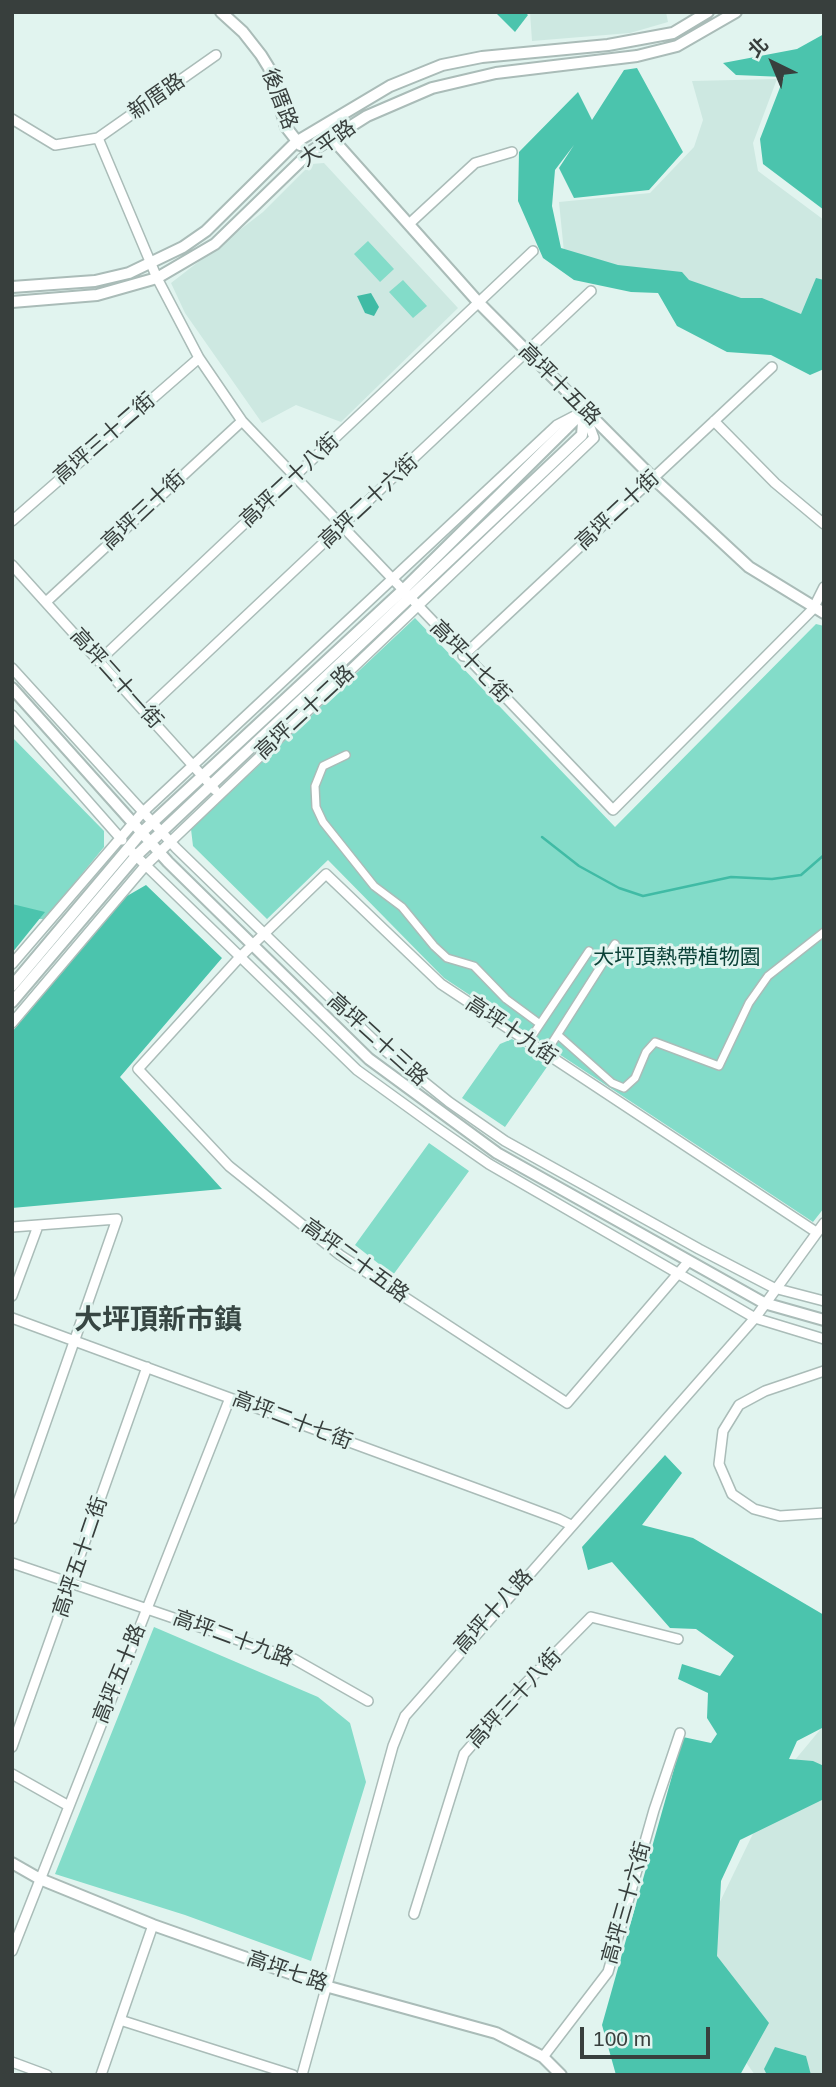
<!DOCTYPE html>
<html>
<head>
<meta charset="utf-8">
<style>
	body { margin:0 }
	#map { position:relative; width:836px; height:2087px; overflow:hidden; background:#e1f4ef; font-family:Arial,"Noto Sans TC",sans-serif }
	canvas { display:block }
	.frame { position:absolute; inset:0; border:14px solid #383f3d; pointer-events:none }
	.north { position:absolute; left:738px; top:28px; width:70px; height:70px; -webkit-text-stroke:5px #e1f4ef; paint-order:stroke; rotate:317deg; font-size:19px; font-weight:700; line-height:28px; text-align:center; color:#383f3d }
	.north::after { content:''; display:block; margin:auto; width:24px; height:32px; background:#383f3d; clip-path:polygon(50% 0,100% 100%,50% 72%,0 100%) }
	.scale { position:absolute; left:580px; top:2027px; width:130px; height:32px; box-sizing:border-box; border:4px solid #383f3d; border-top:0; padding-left:9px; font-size:21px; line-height:24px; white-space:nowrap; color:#383f3d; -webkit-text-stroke:5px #e1f4ef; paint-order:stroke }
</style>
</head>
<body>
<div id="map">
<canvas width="836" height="2087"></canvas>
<div class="frame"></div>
<div class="north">北</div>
<div class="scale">100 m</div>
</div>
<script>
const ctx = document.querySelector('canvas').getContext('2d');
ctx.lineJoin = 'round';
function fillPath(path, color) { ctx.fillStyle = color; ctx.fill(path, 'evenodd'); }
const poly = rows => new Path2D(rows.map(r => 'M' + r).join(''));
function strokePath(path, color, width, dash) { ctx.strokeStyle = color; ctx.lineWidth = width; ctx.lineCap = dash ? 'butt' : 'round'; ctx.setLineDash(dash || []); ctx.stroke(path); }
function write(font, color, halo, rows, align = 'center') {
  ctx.font = font + ' Arial,"Noto Sans TC",sans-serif'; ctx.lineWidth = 6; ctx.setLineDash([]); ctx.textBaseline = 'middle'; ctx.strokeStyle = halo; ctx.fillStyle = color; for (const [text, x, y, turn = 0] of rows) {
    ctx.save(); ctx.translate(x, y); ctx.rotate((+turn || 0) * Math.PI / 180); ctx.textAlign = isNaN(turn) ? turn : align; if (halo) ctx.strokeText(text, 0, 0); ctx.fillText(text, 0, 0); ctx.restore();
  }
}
fillPath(poly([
	[530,12,666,12,668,22,630,33,532,41],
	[777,79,753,143,758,171,824,220,824,278,807,325,670,281,655,269,630,271,564,252,559,202,650,193,694,147,703,120,692,81],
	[324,163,458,308,341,422,296,405,262,423,185,313,171,283,263,212,311,164],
	[824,1725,824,2075,755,2075,684,1976,780,1778]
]), '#cde8e1');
fillPath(poly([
	[368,241,394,269,380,282,354,254],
	[403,280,427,306,413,318,389,292],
	[415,618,615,827,816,624,824,626,824,1208,813,1222,444,978,328,860,267,919,193,846,191,829],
	[12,737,104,831,104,847,45,919,12,919],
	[512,1039,549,1064,505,1127,462,1098,500,1044],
	[429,1143,469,1171,393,1275,355,1245],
	[154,1627,318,1697,350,1723,366,1782,311,1961,185,1915,55,1874]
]), '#83dcc9');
fillPath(poly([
	[495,12,525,12,528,15,515,32],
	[824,34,824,210,763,164,760,139,784,77,736,75,723,63,797,49],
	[637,68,683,152,649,190,574,198,559,168,574,145,555,170,552,206,561,248,618,265,682,272,689,280,741,298,762,298,801,314,816,278,824,280,824,369,810,375,771,355,727,352,677,326,658,293,631,292,574,280,543,258,518,201,519,152,578,92,592,120,624,70],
	[146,885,222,958,120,1077,222,1189,12,1208,12,1032,96,929,127,896],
	[12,904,45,912,12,953],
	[665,1455,682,1473,642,1525,693,1538,824,1615,824,1727,797,1741,789,1759,813,1761,824,1766,824,1799,740,1840,721,1881,717,1956,769,2023,740,2075,616,2075,602,2025,683,1737,711,1743,717,1734,707,1718,708,1693,678,1679,682,1664,720,1676,734,1656,696,1629,670,1628,612,1562,588,1570,582,1547],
	[775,2047,806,2056,811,2075,767,2075,764,2069]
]), '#4bc4ad');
fillPath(poly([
	[371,293,379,307,374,316,365,313,357,296]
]), '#40bba5');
strokePath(poly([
	[542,837,579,866,619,888,643,896,731,877,772,879,801,875,824,855]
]), '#40bba5', 2.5);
const pedestrian = poly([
	[346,755,323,766,315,786,316,807,323,822,374,886,402,907,434,946,447,958,474,966,506,999,540,1024],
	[558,1035,612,1083,624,1088,635,1078,646,1052,655,1042,719,1066,749,1003,768,976,824,932],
	[528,1042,589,951],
	[545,1054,615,944]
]);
const minor = poly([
	[12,119,55,145,98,138,216,55],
	[98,138,157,278,199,358,242,421,613,810,813,609,824,587],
	[409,224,475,163,512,152],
	[714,421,775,483,824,524],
	[12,521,199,358],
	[12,565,215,790],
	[46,602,242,421],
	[463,656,772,367],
	[100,660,533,251],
	[12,668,176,848,382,1048,449,1102,505,1141,699,1249,774,1288,824,1301],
	[145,711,591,291],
	[12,715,122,840],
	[131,851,357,1070,433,1125,489,1164,755,1318,824,1339],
	[12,964,142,813,557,425,584,411,594,438,145,866,12,1023],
	[12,1227,117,1219,12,1519],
	[688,1262,567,1403,340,1255,229,1166,138,1069,239,958,326,874,441,984,816,1232],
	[12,1296,38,1226],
	[12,1318,559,1519,571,1525],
	[824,1371,765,1391,739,1405,723,1431,719,1464,732,1494,754,1509,780,1516,824,1513],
	[12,1563,294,1659,368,1701],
	[12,1747,147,1367],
	[12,1774,67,1805],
	[414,1914,464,1754,524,1685,591,1617,678,1639],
	[12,1951,230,1398],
	[120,2020,293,2075],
	[543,2057,608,1972,654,1810,680,1733],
	[12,2062,47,2075],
	[101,2075,153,1925],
	[302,2075,393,1746,405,1716,755,1318,824,1223]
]);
const tertiary = poly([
	[221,12,243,32,261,55,269,68,286,127,300,145],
	[330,136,479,303,653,478,749,567,824,613],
	[12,287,95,281,129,273,183,247,206,231,296,142,390,86,442,65,482,57,608,45,673,33,708,12],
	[12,302,97,295,157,278,215,244,310,152,367,116,432,88,496,73,637,56,677,46,736,12],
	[12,688,168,862,369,1059,497,1153,764,1303,824,1320],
	[12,986,141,833,402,591,584,411],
	[12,1002,136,856,582,435,584,411],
	[12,1863,40,1879,153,1925,329,1987,496,2033,543,2057,561,2075]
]);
strokePath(pedestrian, '#aabcb8', 10);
strokePath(minor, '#aabcb8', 12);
strokePath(tertiary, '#aabcb8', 14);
strokePath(pedestrian, '#fff', 7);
strokePath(minor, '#fff', 9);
strokePath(tertiary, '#fff', 10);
write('21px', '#383f3d', '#e1f4ef', [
	["新厝路",157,97,-35],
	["後厝路",279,99,69],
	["大平路",328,144,-36],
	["高坪十五路",559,385,45],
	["高坪三十二街",105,439,-41],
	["高坪二十八街",290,481,-43],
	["高坪二十六街",369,502,-43],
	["高坪三十街",144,511,-43],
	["高坪二十街",618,511,-43],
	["高坪十七街",470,662,46],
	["高坪二十一街",116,679,48],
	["高坪二十二路",305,713,-43],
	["高坪十九街",511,1031,34],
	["高坪二十三路",377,1040,42],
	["高坪二十五路",355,1261,36],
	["高坪二十七街",292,1421,21],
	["高坪五十二街",81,1557,-71],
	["高坪十八路",494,1612,-48],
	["高坪二十九路",233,1639,20],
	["高坪五十路",120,1674,-68],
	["高坪三十八街",515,1699,-47],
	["高坪三十六街",627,1903,-74],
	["高坪七路",287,1972,19]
]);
write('21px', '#0b4238', '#e1f4ef', [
	["大坪頂熱帶植物園",677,958]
]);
write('bold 28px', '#374643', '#e1f4ef', [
	["大坪頂新市鎮",158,1321]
]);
</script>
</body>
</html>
